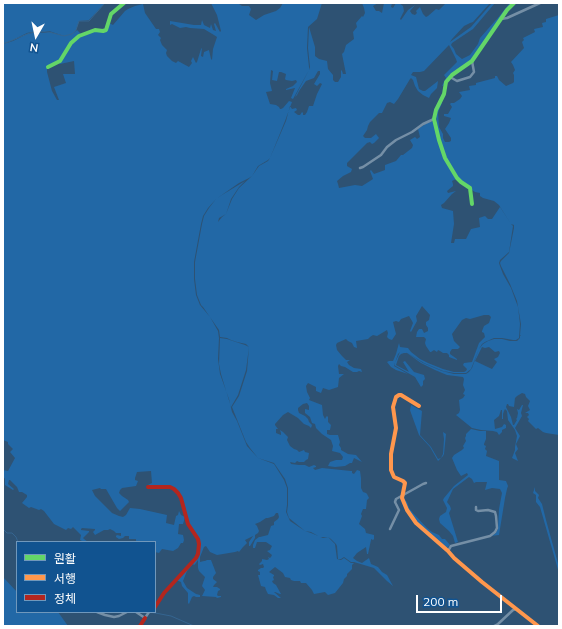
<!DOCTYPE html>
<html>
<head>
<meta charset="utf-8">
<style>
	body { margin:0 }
	#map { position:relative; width:562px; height:629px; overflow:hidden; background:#2e5273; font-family:Mulish,"Noto Sans KR",sans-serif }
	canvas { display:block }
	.frame { position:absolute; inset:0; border:4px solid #fff; pointer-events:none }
	.legend { position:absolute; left:16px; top:541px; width:140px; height:72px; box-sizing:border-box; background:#115390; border:1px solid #7098bc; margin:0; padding:5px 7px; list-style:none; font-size:12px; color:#fff }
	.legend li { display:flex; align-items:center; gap:8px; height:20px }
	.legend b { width:20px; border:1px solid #7098bc }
	.north { position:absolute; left:16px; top:16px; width:40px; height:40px; -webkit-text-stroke:3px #115390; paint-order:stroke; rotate:189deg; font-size:11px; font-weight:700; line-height:16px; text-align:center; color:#fff }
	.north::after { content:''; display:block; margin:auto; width:14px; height:18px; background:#fff; clip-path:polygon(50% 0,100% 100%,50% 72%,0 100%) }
	.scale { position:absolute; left:416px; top:595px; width:86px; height:18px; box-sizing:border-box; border:2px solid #fff; border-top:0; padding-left:5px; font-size:12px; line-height:14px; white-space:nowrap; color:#fff; -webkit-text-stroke:3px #115390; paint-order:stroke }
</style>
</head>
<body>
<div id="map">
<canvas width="562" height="629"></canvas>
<div class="frame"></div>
<ul class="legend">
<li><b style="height:5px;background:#63d668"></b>원활</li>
<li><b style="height:5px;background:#ff974d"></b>서행</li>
<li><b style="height:5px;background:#b3261e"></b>정체</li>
</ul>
<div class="north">N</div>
<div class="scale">200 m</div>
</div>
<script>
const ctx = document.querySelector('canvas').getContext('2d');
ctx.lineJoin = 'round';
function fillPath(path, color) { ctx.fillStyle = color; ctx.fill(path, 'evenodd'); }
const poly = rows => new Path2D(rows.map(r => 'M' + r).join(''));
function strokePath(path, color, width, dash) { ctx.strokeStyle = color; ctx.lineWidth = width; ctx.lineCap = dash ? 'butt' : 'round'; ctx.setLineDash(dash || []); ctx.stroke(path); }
fillPath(poly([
	[3,3,105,3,89,20,79,21,76,30,72,34,64,36,49,31,44,32,37,31,27,33,13,40,3,44],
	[211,3,240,3,239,4,242,6,249,6,251,9,249,15,256,20,264,15,276,11,280,8,283,3,322,3,317,19,308,27,307,48,309,67,309,70,293,99,291,98,295,88,286,90,286,89,293,86,297,82,296,80,292,81,286,80,285,79,286,74,281,72,279,72,277,81,272,80,273,71,271,70,270,83,272,91,266,92,270,104,276,105,279,107,280,109,281,109,283,108,289,101,292,102,285,121,270,158,268,160,258,166,252,176,249,178,239,183,216,199,208,208,203,216,201,224,194,262,194,279,196,295,200,305,210,317,218,331,219,338,218,359,220,374,229,399,232,412,237,421,247,446,258,458,274,464,284,480,287,488,287,505,286,512,290,521,305,531,311,533,323,538,328,537,335,544,337,559,341,560,344,558,351,563,354,563,352,565,352,569,347,574,347,576,344,579,343,583,335,593,328,595,325,592,314,594,312,590,306,583,301,583,300,581,294,581,291,580,290,578,285,577,283,573,275,567,269,572,274,575,274,576,273,577,274,580,272,581,273,583,276,585,281,594,280,594,275,592,274,592,281,598,278,598,274,595,268,594,266,590,265,587,261,586,258,575,260,575,260,572,258,571,258,570,261,568,263,568,264,567,263,564,260,565,259,564,262,561,262,559,267,560,269,559,268,557,270,558,271,557,272,555,267,551,270,550,272,546,266,542,257,542,255,548,253,548,253,545,255,540,259,537,260,537,268,535,271,526,274,525,274,522,278,519,279,517,278,513,276,513,274,516,268,518,266,518,260,522,255,524,257,526,259,531,258,533,255,535,255,538,250,546,249,546,249,542,253,536,245,540,247,543,243,547,239,552,238,551,235,552,217,555,210,552,206,546,204,547,200,557,200,562,204,561,205,561,207,560,211,560,216,573,213,577,213,579,217,582,214,585,213,587,217,587,220,589,220,590,218,591,217,595,218,596,221,596,221,597,217,598,216,597,202,596,205,590,202,586,205,577,199,571,198,568,198,560,196,563,194,565,193,564,187,571,183,581,187,588,196,594,200,595,200,597,196,597,194,596,192,597,189,604,188,603,188,593,182,586,181,582,176,580,196,559,198,554,199,542,188,524,181,497,175,489,170,487,148,487,148,485,152,483,151,471,137,472,135,478,135,480,138,481,136,486,122,488,120,490,119,493,122,496,128,500,129,502,120,511,117,508,106,489,101,489,100,488,92,490,95,496,112,513,119,516,123,517,126,515,130,508,140,509,167,515,166,523,174,525,176,516,178,515,179,511,181,515,185,517,183,524,179,524,178,534,183,535,184,540,183,543,181,543,178,548,173,551,162,549,159,553,155,552,155,542,136,542,136,539,129,539,129,536,125,536,123,538,119,539,116,537,116,536,117,535,121,536,121,533,116,533,114,531,110,529,108,530,104,530,95,535,93,532,95,530,95,529,82,528,81,529,81,530,89,531,89,532,83,538,84,539,88,542,84,542,80,540,81,535,73,527,71,529,68,528,66,530,54,524,44,511,41,509,39,510,31,507,29,508,22,503,27,497,27,495,22,492,19,492,17,487,10,480,9,480,8,484,14,489,13,490,5,485,5,479,3,476,3,470,8,471,15,458,10,452,13,449,8,444,8,442,3,440,3,44,13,41,27,34,37,32,44,33,49,32,64,36,72,34,77,30,81,34,71,43,64,55,57,63,47,67,47,72,52,91,57,100,59,100,54,87,66,83,63,74,75,74,74,61,60,64,59,63,63,58,72,44,80,36,89,32,106,31,107,28,109,23,113,25,125,11,128,9,135,6,143,4,145,13,156,29,159,29,160,32,158,35,161,38,160,40,162,45,167,50,166,53,167,56,172,61,176,63,178,61,189,67,192,63,191,61,193,57,196,63,197,62,201,49,202,48,201,56,203,57,204,52,209,50,211,59,212,60,213,49,217,37,214,35,204,29,190,28,186,27,180,28,172,24,170,25,170,21,194,25,201,25,202,20,204,25,210,28,211,24,213,30,216,31,214,24,215,23,220,32,221,31,217,15],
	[362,3,378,3,373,6,376,11,379,11,382,13,384,3,392,3,391,7,393,8,396,3,399,3,403,6,404,11,400,19,401,20,408,10,415,5,410,11,412,14,415,15,417,13,416,11,420,7,423,14,426,17,428,16,436,9,439,10,446,3,490,3,473,22,470,23,464,26,452,39,450,42,471,27,492,3,495,3,473,29,452,43,451,45,454,49,456,54,462,59,470,55,478,44,480,38,495,21,497,19,509,4,510,3,513,3,472,60,458,69,445,85,442,86,446,78,444,75,457,62,456,59,449,45,424,71,420,72,413,72,411,75,416,77,419,89,423,91,425,91,438,81,437,88,431,94,429,98,423,95,418,91,415,86,413,80,411,78,410,79,398,99,394,104,390,102,387,103,382,113,379,113,370,122,368,126,367,130,363,136,365,138,371,138,376,134,379,138,374,143,372,144,370,142,367,143,347,163,347,166,352,169,351,172,343,176,337,181,338,184,339,188,355,185,362,186,370,181,373,179,370,171,371,170,374,174,385,170,385,165,396,161,401,155,403,155,412,148,413,145,410,140,415,137,417,139,420,137,418,129,427,123,434,121,441,147,456,179,452,181,453,184,453,186,447,191,448,193,456,191,452,194,444,203,441,205,442,208,453,211,454,224,451,243,454,243,455,239,466,239,471,229,480,227,479,218,485,216,488,219,492,219,500,207,511,224,513,226,509,252,500,260,499,263,500,266,503,274,511,288,518,307,520,324,519,338,516,340,513,340,502,338,494,338,485,342,482,344,479,349,471,369,466,373,454,373,443,371,424,363,404,351,400,352,398,354,394,366,408,374,396,370,391,367,387,362,389,361,393,361,396,354,399,343,400,347,408,348,411,352,420,359,428,363,443,369,454,372,464,372,466,371,467,369,463,365,464,363,472,362,479,343,485,337,484,333,482,332,482,331,484,326,489,323,491,317,489,315,484,315,470,319,466,318,462,320,452,334,454,341,460,347,458,349,452,349,450,352,450,354,457,359,457,360,449,357,449,355,447,353,443,353,440,351,438,350,437,352,434,350,431,352,430,352,426,346,425,343,426,339,424,337,416,337,417,332,419,329,422,329,424,333,428,331,428,328,426,325,426,322,429,320,430,315,422,306,416,316,417,321,411,332,410,331,413,323,412,321,409,316,401,319,399,322,396,321,393,322,396,334,392,340,389,339,387,337,388,333,387,330,377,336,373,335,370,337,368,339,356,341,357,348,354,347,352,343,348,341,346,339,337,343,336,345,337,350,342,356,346,360,350,360,347,362,349,365,354,368,361,369,362,372,359,371,357,372,353,372,345,367,341,366,339,364,338,366,339,374,344,374,339,378,338,387,329,390,323,388,321,393,316,391,316,387,308,383,306,386,307,392,310,398,309,400,322,405,323,415,325,419,326,417,327,416,328,417,328,422,331,425,330,430,327,430,327,434,330,435,338,435,340,442,339,445,341,448,341,450,348,454,356,455,362,462,354,458,352,463,350,463,345,466,335,467,328,466,330,462,336,460,342,460,343,457,340,453,332,451,333,446,331,440,322,434,316,428,315,424,312,423,310,417,305,413,305,409,309,410,309,406,307,403,303,404,298,408,298,410,299,413,305,416,308,419,309,422,312,425,311,428,309,426,304,424,298,418,288,412,283,415,275,424,275,425,278,429,276,429,276,433,281,435,281,433,280,430,283,432,288,437,287,440,290,446,294,449,297,450,299,452,304,450,305,452,309,453,308,459,306,460,304,462,299,462,297,461,295,463,290,462,291,464,299,465,305,465,309,467,314,465,316,466,316,467,313,468,315,470,322,468,351,471,352,471,352,473,354,474,357,470,360,471,361,478,361,488,363,492,366,493,367,494,369,498,367,500,366,509,363,509,361,514,362,516,359,524,365,529,366,533,374,535,374,539,373,540,371,539,371,540,368,554,367,554,366,547,357,553,353,558,357,561,362,563,369,558,371,564,378,567,382,572,387,575,393,586,387,581,374,568,354,562,351,562,344,557,341,559,338,559,337,546,336,544,331,539,328,537,320,537,311,532,305,531,289,518,287,512,288,505,288,488,285,479,274,463,258,458,250,448,246,442,232,407,239,396,247,371,249,347,246,344,237,342,231,340,227,338,220,337,219,330,203,307,201,305,197,295,195,279,195,262,202,224,204,216,209,208,216,199,222,195,245,181,239,187,231,199,226,214,219,218,218,222,222,217,226,214,232,199,239,188,252,176,259,166,268,161,270,158,286,121,290,106,292,109,296,108,297,110,294,112,298,115,300,115,302,112,303,113,303,115,305,115,307,112,309,106,313,106,317,94,322,84,320,83,317,86,314,84,320,74,320,71,318,71,314,78,306,81,299,91,297,95,295,97,309,70,310,67,308,48,309,27,315,47,315,56,319,59,327,61,328,69,333,75,333,80,335,82,338,82,341,77,341,70,342,71,343,74,346,74,342,54,344,52,346,45,354,39,353,32,357,27,356,23,362,16,363,17,365,13,364,8],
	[559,15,559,435,546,433,543,432,538,428,536,429,528,421,529,419,527,417,529,415,528,413,525,413,530,410,528,406,530,401,526,397,525,394,522,393,517,396,515,398,514,407,509,406,508,404,507,404,506,407,511,417,513,425,514,425,517,420,516,419,517,418,518,413,517,409,519,410,522,405,523,405,521,413,522,416,515,428,520,436,516,444,518,449,515,453,518,461,512,458,515,450,515,447,517,436,515,430,508,420,507,411,505,409,504,411,503,414,503,419,502,419,502,410,501,410,499,416,494,420,495,429,502,427,504,424,506,425,506,428,502,430,502,432,499,435,497,432,493,431,481,430,472,428,456,415,459,413,460,410,459,400,463,398,465,395,463,394,465,390,463,385,464,379,463,377,447,375,435,370,421,363,407,353,404,353,401,354,399,356,396,365,409,372,403,362,405,361,414,372,424,375,425,379,423,381,423,385,421,387,415,377,394,365,399,354,400,352,404,351,423,363,442,371,454,374,466,374,469,372,472,368,479,349,483,344,488,341,494,339,502,339,510,341,517,341,520,338,520,336,521,336,520,335,521,324,517,301,510,284,501,266,500,263,501,261,509,253,514,228,514,225,511,224,499,205,494,201,483,198,480,196,480,193,475,192,472,190,460,180,446,158,439,139,436,115,438,109,441,102,442,103,439,110,438,113,439,127,443,134,443,138,445,142,449,142,451,141,451,138,445,129,449,123,451,118,444,116,444,114,448,114,452,107,450,104,451,103,454,103,460,99,462,96,459,92,470,90,469,86,476,85,476,83,495,78,495,76,497,76,499,80,506,86,513,83,514,82,514,75,513,73,515,70,513,65,511,62,524,48,522,42,524,40,523,38,535,32,534,29,543,27,542,23,546,22,546,19],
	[482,347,485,348,489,347,495,352,499,351,500,353,498,357,494,359,497,362,492,369,475,361],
	[220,338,227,339,245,345,249,347,246,370,238,395,231,407,221,374,219,364],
	[411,405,422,411,420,435,431,447,438,459,441,458,443,454,444,439,443,432,446,434,444,454,443,456,438,461,430,447,419,435,411,413,410,410],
	[471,429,480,431,486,431,486,439,484,444,484,445,486,446,485,449,487,451,486,456,499,461,499,480,506,481,508,486,507,489,505,498,499,535,490,536,495,534,498,529,499,509,502,493,500,489,492,488,485,490,487,482,476,482,474,483,472,479,469,477,453,489,447,502,450,506,451,509,449,513,458,542,455,543,453,536,449,531,440,523,439,519,440,516,446,512,447,508,443,500,444,498,454,486,468,475,467,473,461,476,457,470,452,458,454,455,462,450,464,448,463,446,466,441,465,438,466,436,466,434],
	[535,487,535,491,539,495,538,498,542,504,546,520,559,567,559,573,540,507,536,502,536,495,533,493],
	[404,499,407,502,409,508,413,513,427,528,432,532,439,535,442,539,445,539,450,545,447,548,446,548,414,520,409,512],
	[3,577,17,592,17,612,58,612,68,626,3,626]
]), '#2268a6');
strokePath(poly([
	[3,44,13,40,27,34,37,31,44,32,49,32,64,36,72,34,76,30,79,21,89,21,105,3],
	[3,529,7,533,12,533,16,537,18,542],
	[150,612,171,616,194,626]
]), '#356590', 1);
strokePath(poly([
	[501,19,507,18,540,3],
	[450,77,457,81,470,77,474,72,472,61],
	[360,168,363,167,381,155,387,147,396,140,412,132,423,124,434,119],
	[390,529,399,510,395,502,396,499,423,484,426,483],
	[448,551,451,546,490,536,495,532,497,528,496,516,495,512,488,510,478,511,476,510,476,507],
	[97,612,105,615,114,617,119,616,127,612],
	[136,612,145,618,149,612],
	[494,626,498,624,513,610,516,609]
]), '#758fa6', 2.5);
strokePath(poly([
	[48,67,60,61,71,43,79,36,95,30,103,31,106,30,111,14,124,3],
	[472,204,470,188,461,182,457,178,445,158,439,140,434,119,436,110,444,94,446,82,452,75,472,61,507,10,514,3]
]), '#63d668', 4);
strokePath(poly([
	[419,406,401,395,399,395,396,397,393,407,396,428,391,454,391,470,394,477,403,481,405,483,402,498,407,510,416,523,448,551,454,558,482,582,538,626]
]), '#ff974d', 4);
strokePath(poly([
	[148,487,170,487,174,489,178,493,181,498,188,524,198,539,199,544,198,554,196,558,164,593,155,607],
	[140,626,145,618]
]), '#b3261e', 4);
</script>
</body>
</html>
